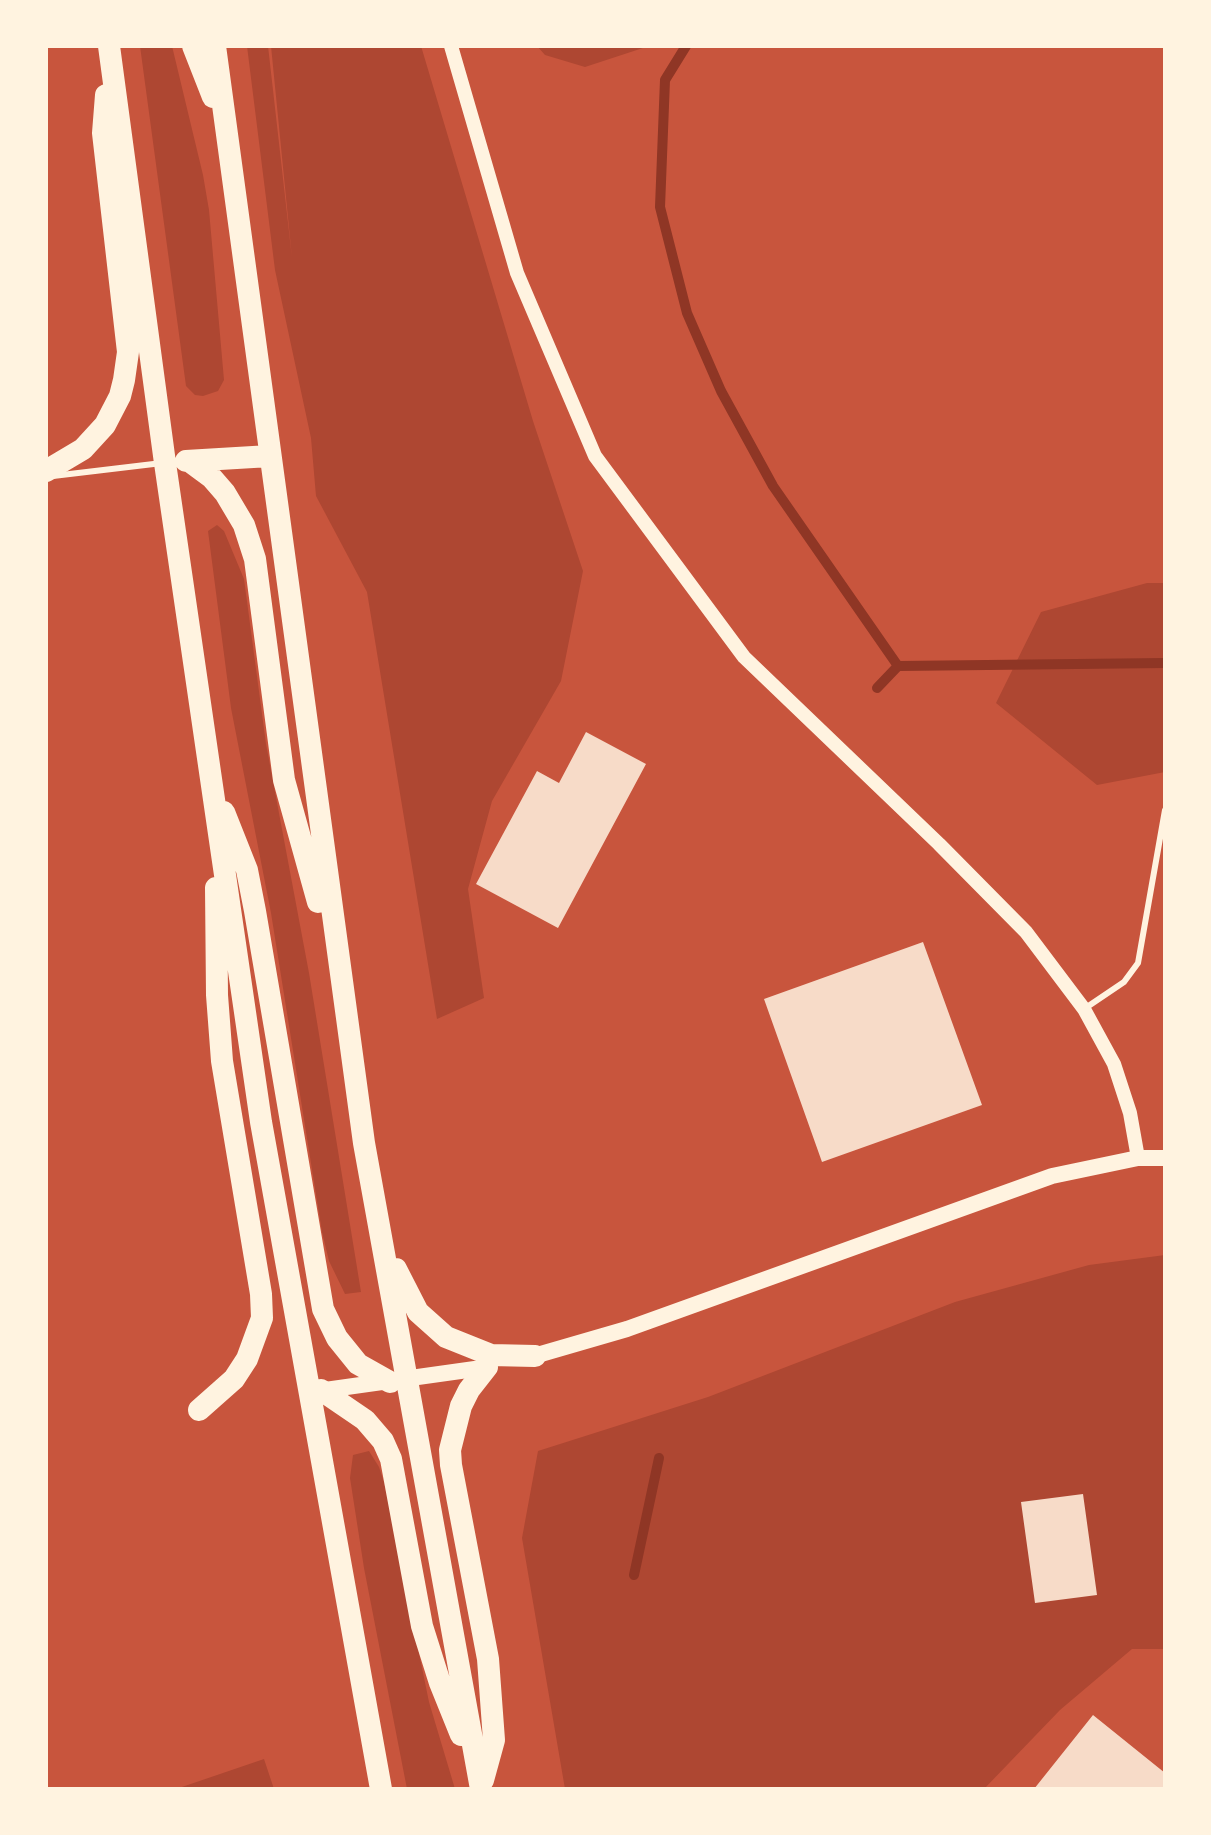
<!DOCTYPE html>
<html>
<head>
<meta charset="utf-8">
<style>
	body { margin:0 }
	#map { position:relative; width:1211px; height:1835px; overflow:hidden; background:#c8553d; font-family:Barlow,sans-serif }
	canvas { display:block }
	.frame { position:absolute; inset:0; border:48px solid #fff3e0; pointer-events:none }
</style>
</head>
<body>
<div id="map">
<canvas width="1211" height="1835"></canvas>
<div class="frame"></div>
</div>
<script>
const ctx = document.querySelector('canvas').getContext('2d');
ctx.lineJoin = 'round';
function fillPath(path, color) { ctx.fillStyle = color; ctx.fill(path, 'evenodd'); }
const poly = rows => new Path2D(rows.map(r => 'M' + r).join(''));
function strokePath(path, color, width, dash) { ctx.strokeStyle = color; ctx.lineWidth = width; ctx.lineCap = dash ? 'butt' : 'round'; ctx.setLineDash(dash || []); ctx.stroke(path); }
fillPath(poly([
	[140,46,172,46,203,175,209,210,224,380,218,391,203,396,195,395,186,386],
	[247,46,268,46,292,258,271,46,421,46,533,421,583,571,561,681,492,801,468,889,484,998,437,1019,367,592,316,496,311,438,275,270],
	[537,46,649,46,585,67,545,55],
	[217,525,224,531,244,579,266,744,309,973,361,1292,345,1294,329,1261,322,1232,271,913,231,708,208,531],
	[1147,583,1165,583,1165,772,1097,785,996,703,1041,612],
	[1165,1255,1165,1649,1132,1649,1060,1710,984,1789,565,1789,522,1538,538,1451,708,1397,955,1302,1089,1265],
	[369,1451,379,1467,384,1482,429,1702,455,1789,407,1789,364,1568,350,1478,353,1455],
	[264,1759,274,1789,176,1789]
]), '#ae4732');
strokePath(poly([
	[686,46,665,80,660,207,687,313,721,391,773,486,898,666],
	[898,666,1165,663],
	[877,688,898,666],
	[634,1575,659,1458]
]), '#8f3625', 10);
fillPath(poly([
	[586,732,646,764,558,928,476,884,537,771,559,783],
	[923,942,982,1105,822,1162,764,999],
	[1083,1494,1097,1595,1035,1603,1021,1502],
	[1093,1715,1165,1773,1165,1789,1034,1789]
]), '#f7dbc8');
strokePath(poly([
	[53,476,162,463],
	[1084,1009,1124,982,1138,963,1165,810]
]), '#fff3e0', 6);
strokePath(poly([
	[451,46,517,273,595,456,744,657,939,844,1026,932,1084,1009,1114,1064,1130,1113,1138,1158]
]), '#fff3e0', 14);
strokePath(poly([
	[527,1358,627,1329,1052,1176,1138,1158,1165,1158],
	[318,1391,489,1367]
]), '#fff3e0', 16);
strokePath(poly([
	[109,46,165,463,261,1122,381,1789],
	[193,46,213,97],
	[215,46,364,1143,481,1789],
	[186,461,270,456],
	[189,461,212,478,225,493,244,525,255,559,284,780,318,902],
	[46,471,83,449,105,425,120,396,124,380,128,352,103,133,106,95],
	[224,812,247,870,255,911,323,1309,337,1338,358,1364,390,1382],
	[396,1269,418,1312,446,1337,491,1355,535,1356],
	[321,1390,365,1420,383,1441,391,1459,422,1626,440,1683,461,1735],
	[199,1410,234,1379,247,1359,262,1318,261,1294,222,1061,217,995,216,888],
	[483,1780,494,1740,488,1659,451,1465,450,1450,461,1406,469,1390,487,1367]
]), '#fff3e0', 22);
</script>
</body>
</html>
